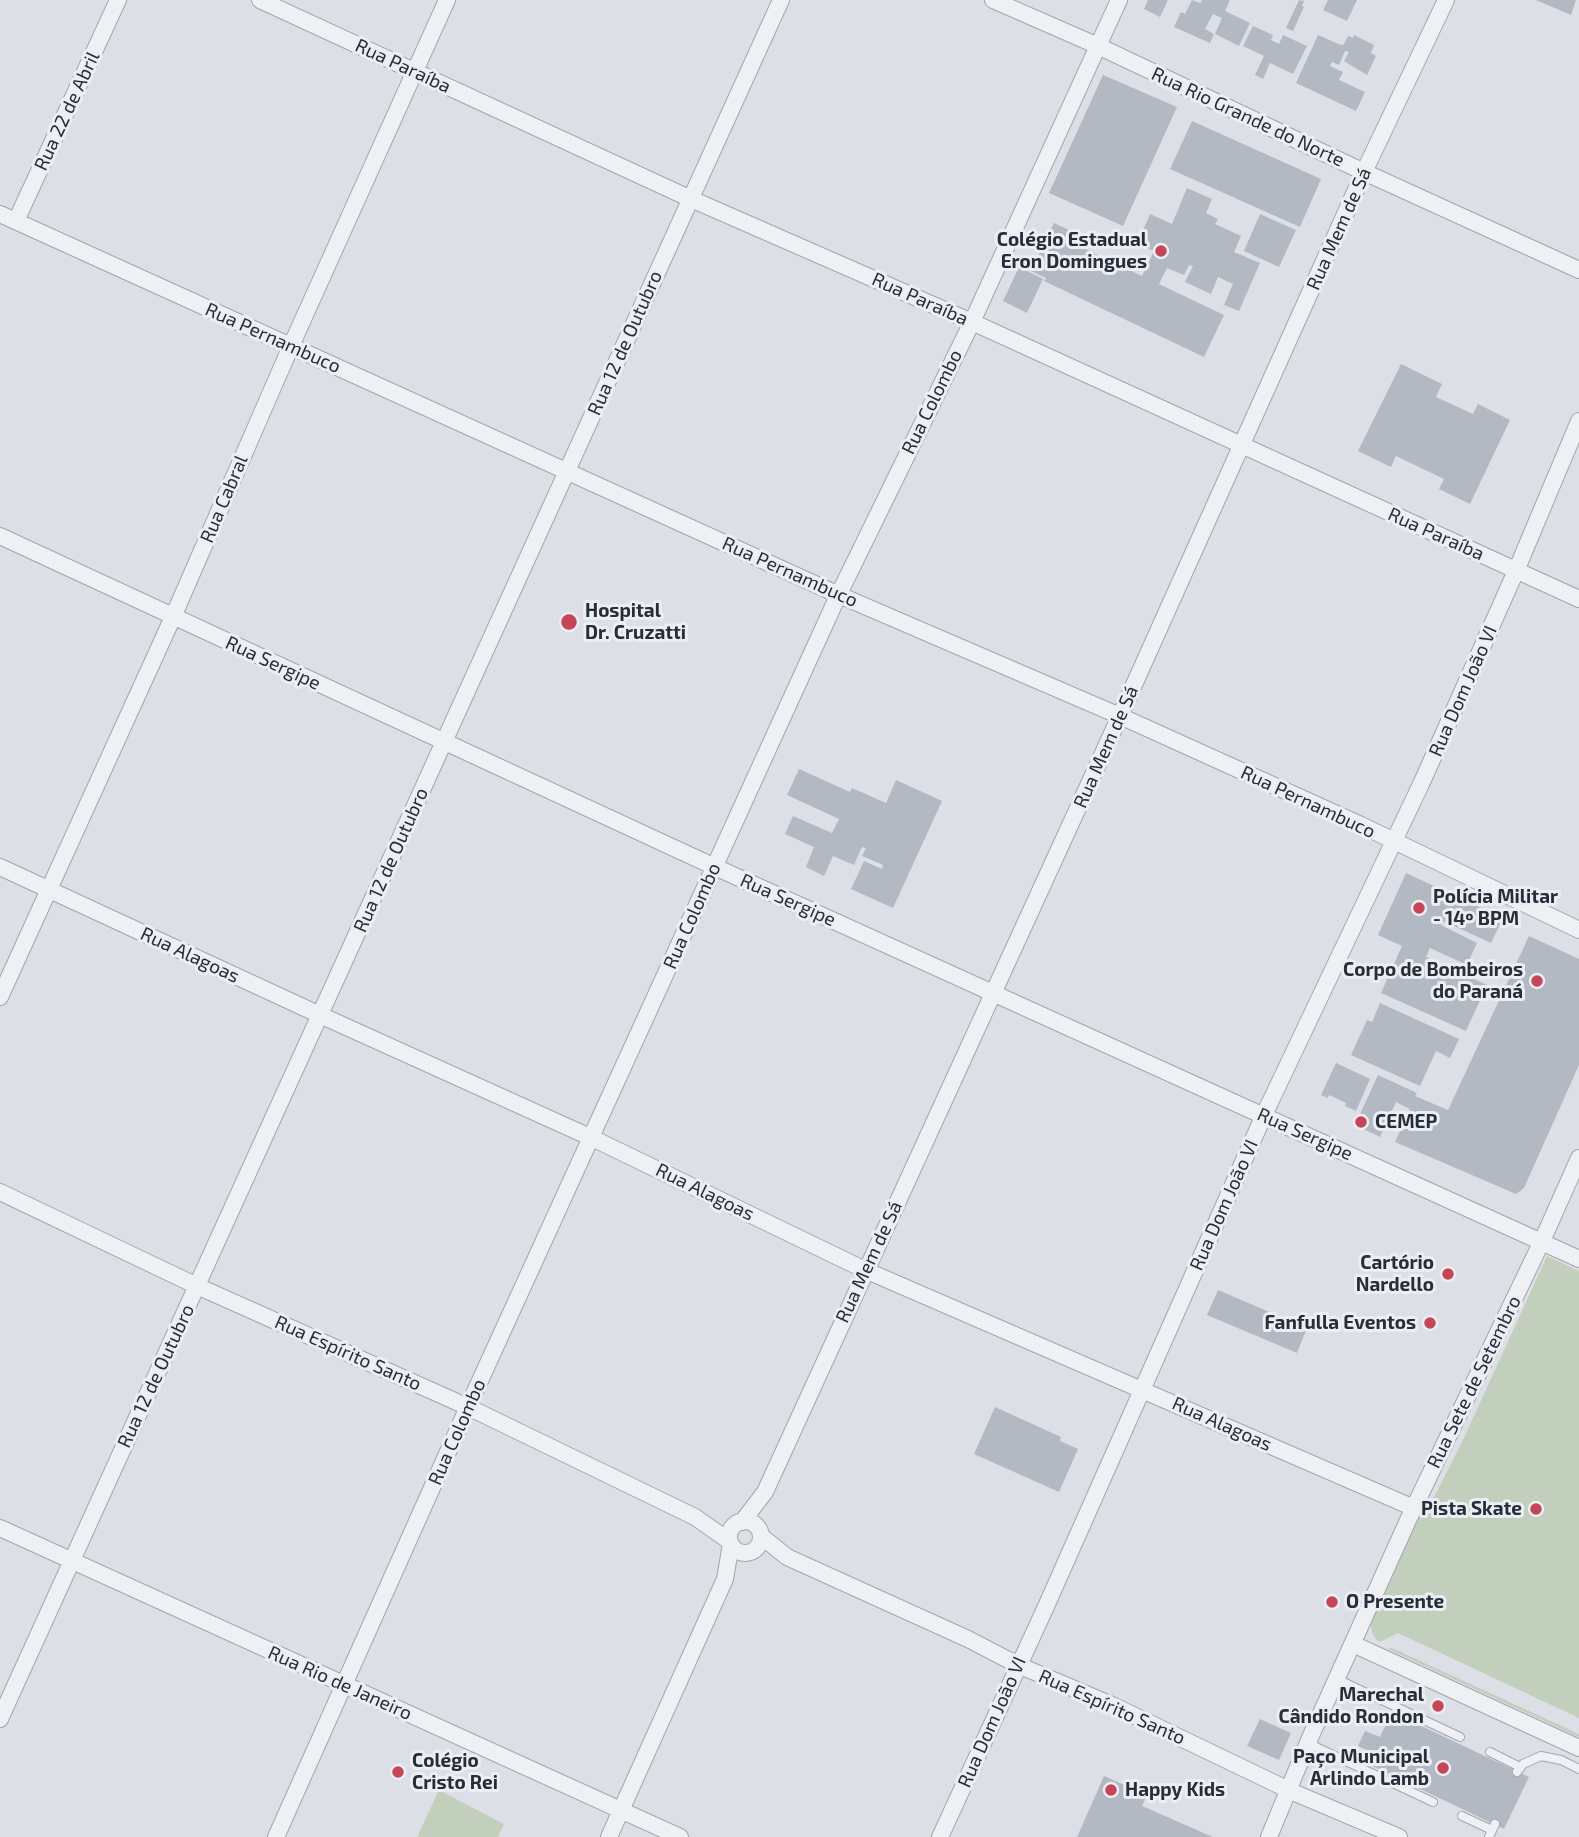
<!DOCTYPE html>
<html>
<head>
<meta charset="utf-8">
<style>
	body { margin:0 }
	canvas { display:block; background:#dcdfe5 }
</style>
</head>
<body>
<canvas width="1579" height="1837"></canvas>
<script>
const ctx = document.querySelector('canvas').getContext('2d');
ctx.lineJoin = 'round';
function fillPath(path, color) { ctx.fillStyle = color; ctx.fill(path, 'evenodd'); }
const poly = rows => new Path2D(rows.map(r => 'M' + r).join(''));
function strokePath(path, color, width, dash) { ctx.strokeStyle = color; ctx.lineWidth = width; ctx.lineCap = dash ? 'butt' : 'round'; ctx.setLineDash(dash || []); ctx.stroke(path); }
function write(font, color, halo, rows, align = 'center') {
  ctx.font = font + ' "Exo 2",sans-serif'; ctx.lineWidth = 6; ctx.setLineDash([]); ctx.textBaseline = 'middle'; ctx.strokeStyle = halo; ctx.fillStyle = color; for (const [text, x, y, turn = 0] of rows) {
    ctx.save(); ctx.translate(x, y); ctx.rotate((+turn || 0) * Math.PI / 180); ctx.textAlign = isNaN(turn) ? turn : align; if (halo) ctx.strokeText(text, 0, 0); ctx.fillText(text, 0, 0); ctx.restore();
  }
}
fillPath(poly([
	[1547,1256,1579,1271,1579,1718,1398,1633,1382,1641,1378,1641,1373,1635,1369,1619,1376,1601,1382,1599,1421,1511,1426,1513,1463,1440],
	[1392,1648,1579,1734,1579,1737,1388,1649],
	[439,1790,504,1824,498,1837,417,1837]
]), '#c2cfbd');
fillPath(poly([
	[1148,0,1168,0,1160,17,1144,9],
	[1192,0,1200,3,1202,0,1230,0,1225,11,1250,23,1239,46,1215,34,1222,18,1213,14,1205,29,1214,34,1210,43,1174,27,1181,12,1185,14],
	[1299,0,1304,1,1302,6,1304,7,1293,31,1286,28],
	[1328,0,1357,0,1347,21,1323,10],
	[1536,0,1576,0,1571,15],
	[1253,26,1273,35,1271,40,1279,44,1283,35,1307,46,1293,74,1270,63,1263,79,1255,75,1264,56,1243,46],
	[1318,35,1341,45,1344,44,1348,36,1353,38,1354,35,1374,45,1371,53,1376,56,1367,75,1344,61,1349,52,1345,51,1339,65,1332,62,1330,66,1343,72,1339,80,1365,92,1356,111,1296,83],
	[1103,75,1177,107,1123,226,1049,193],
	[1192,121,1321,179,1300,227,1170,169],
	[1187,188,1212,199,1206,213,1218,219,1215,224,1241,236,1234,252,1260,263,1239,311,1224,305,1233,284,1218,277,1211,294,1185,282,1193,266,1189,265,1184,275,1167,268,1159,284,1224,315,1204,357,1044,281,1046,278,1031,271,1054,223,1069,230,1064,239,1142,276,1154,251,1137,244,1150,214,1172,224],
	[1260,214,1296,230,1279,267,1244,251],
	[1019,267,1043,279,1027,313,1003,301],
	[1401,364,1442,384,1436,397,1473,414,1478,404,1510,420,1470,504,1439,489,1444,479,1396,456,1391,467,1358,451],
	[799,769,850,792,852,788,886,803,896,780,942,801,893,908,851,889,864,861,882,869,883,865,862,856,866,848,862,847,854,865,833,856,824,876,806,867,814,847,785,834,793,816,832,833,839,819,787,795],
	[1406,873,1503,918,1491,943,1443,921,1441,925,1477,943,1467,965,1430,948,1426,957,1487,985,1466,1031,1381,993,1402,946,1378,935],
	[1529,936,1579,959,1579,1065,1524,1188,1516,1194,1395,1142,1410,1109,1396,1102,1380,1137,1355,1125,1378,1075,1417,1093,1415,1096,1448,1110],
	[1380,1003,1459,1039,1450,1058,1436,1051,1420,1086,1351,1055,1367,1020,1372,1022],
	[1336,1063,1370,1079,1356,1111,1345,1106,1346,1103,1329,1095,1328,1098,1321,1095],
	[1218,1290,1307,1328,1297,1353,1207,1315],
	[995,1407,1061,1437,1060,1441,1078,1449,1059,1492,974,1454],
	[1392,1712,1529,1777,1504,1829,1368,1764,1373,1753,1358,1746,1365,1731,1380,1737],
	[1260,1719,1291,1733,1279,1760,1247,1746],
	[1104,1776,1147,1795,1142,1806,1213,1837,1077,1837]
]), '#b3b9c2');
const lane = poly([
	[1337,1679,1460,1737],
	[1309,1740,1316,1747,1433,1802],
	[1490,1752,1520,1767],
	[1517,1772,1523,1764,1541,1756,1561,1760,1579,1769],
	[1462,1816,1492,1830],
	[1489,1837,1495,1824]
]);
const street = poly([
	[260,0,691,199,972,322,1579,599],
	[993,0,1098,46,1364,172,1579,270],
	[0,214,839,595,1120,716,1361,825,1579,930],
	[16,221,118,0],
	[0,536,715,867,1579,1259],
	[0,867,320,1015,592,1138,865,1270,1414,1508],
	[0,997,173,617,291,346,447,0],
	[0,1192,197,1286,468,1407,695,1517,729,1541],
	'729 1537a16 16 0 1 1 32 0a16 16 0 1 1-32 0Z',
	[742,1522,765,1492,1120,716,1364,172,1446,0],
	[0,1528,680,1837],
	[761,1536,787,1557,968,1639,1018,1665,1112,1705,1295,1793,1399,1837],
	[1353,1644,1579,1748],
	[0,1719,781,0],
	[276,1837,468,1407,837,598,972,322,1119,0],
	[609,1837,725,1579,731,1544],
	[940,1837,1044,1611,1264,1115,1422,782,1516,571,1579,421],
	[1269,1837,1309,1740,1409,1518,1542,1241,1579,1158]
]);
strokePath(lane, '#a2a6ae', 10);
strokePath(street, '#a2a6ae', 18);
strokePath(lane, '#eef0f4', 8);
strokePath(street, '#eef0f4', 16);
for (const [x, y, r, color] of [
	[1161,251,7,"#c54657"],
	[569,622,9,"#c54657"],
	[1419,908,7,"#c54657"],
	[1537,981,7,"#c54657"],
	[1361,1122,7,"#c54657"],
	[1448,1274,7,"#c54657"],
	[1430,1323,7,"#c54657"],
	[1536,1509,7,"#c54657"],
	[1332,1602,7,"#c54657"],
	[1438,1706,7,"#c54657"],
	[1443,1768,7,"#c54657"],
	[398,1772,7,"#c54657"],
	[1111,1790,7,"#c54657"]
]) { const dot = new Path2D(); dot.arc(x, y, r, 0, 2 * Math.PI); ctx.fillStyle = color; ctx.fill(dot); strokePath(dot, '#ebeef3', 2.5); }
write('19px', '#272e3a', '#ebeef3', [
	["Rua Paraíba",403,66,25],
	["Rua 22 de Abril",67,111,-65],
	["Rua Rio Grande do Norte",1248,117,25],
	["Rua Mem de Sá",1339,229,-66],
	["Rua Paraíba",920,299,24],
	["Rua Pernambuco",273,338,24],
	["Rua 12 de Outubro",625,343,-66],
	["Rua Colombo",932,402,-64],
	["Rua Cabral",224,499,-67],
	["Rua Paraíba",1436,534,24],
	["Rua Pernambuco",790,572,24],
	["Rua Sergipe",273,663,25],
	["Rua Dom João VI",1463,691,-66],
	["Rua Mem de Sá",1106,747,-66],
	["Rua Pernambuco",1308,802,25],
	["Rua 12 de Outubro",391,860,-66],
	["Rua Sergipe",788,900,24],
	["Rua Colombo",692,916,-66],
	["Rua Alagoas",190,955,25],
	["Rua Sergipe",1305,1134,24],
	["Rua Alagoas",705,1192,26],
	["Rua Dom João VI",1224,1205,-66],
	["Rua Mem de Sá",869,1262,-65],
	["Rua Espírito Santo",348,1353,24],
	["Rua 12 de Outubro",156,1376,-65],
	["Rua Sete de Setembro",1474,1382,-64],
	["Rua Alagoas",1222,1424,24],
	["Rua Colombo",457,1432,-66],
	["Rua Rio de Janeiro",340,1683,24],
	["Rua Espírito Santo",1112,1707,24],
	["Rua Dom João VI",992,1722,-66]
]);
write('bold 19px', '#272e3a', '#ebeef3', [
	["Colégio Estadual",1147,240],
	["Eron Domingues",1147,262],
	["Hospital",585,611,"left"],
	["Dr. Cruzatti",585,633,"left"],
	["Polícia Militar",1433,897,"left"],
	["- 14º BPM",1433,919,"left"],
	["Corpo de Bombeiros",1523,970],
	["do Paraná",1523,992],
	["CEMEP",1375,1122,"left"],
	["Cartório",1434,1263],
	["Nardello",1434,1285],
	["Fanfulla Eventos",1416,1323],
	["Pista Skate",1522,1509],
	["O Presente",1346,1602,"left"],
	["Marechal",1424,1695],
	["Cândido Rondon",1424,1717],
	["Paço Municipal",1429,1757],
	["Arlindo Lamb",1429,1779],
	["Colégio",412,1761,"left"],
	["Cristo Rei",412,1783,"left"],
	["Happy Kids",1125,1790,"left"]
], 'right');
</script>
</body>
</html>
